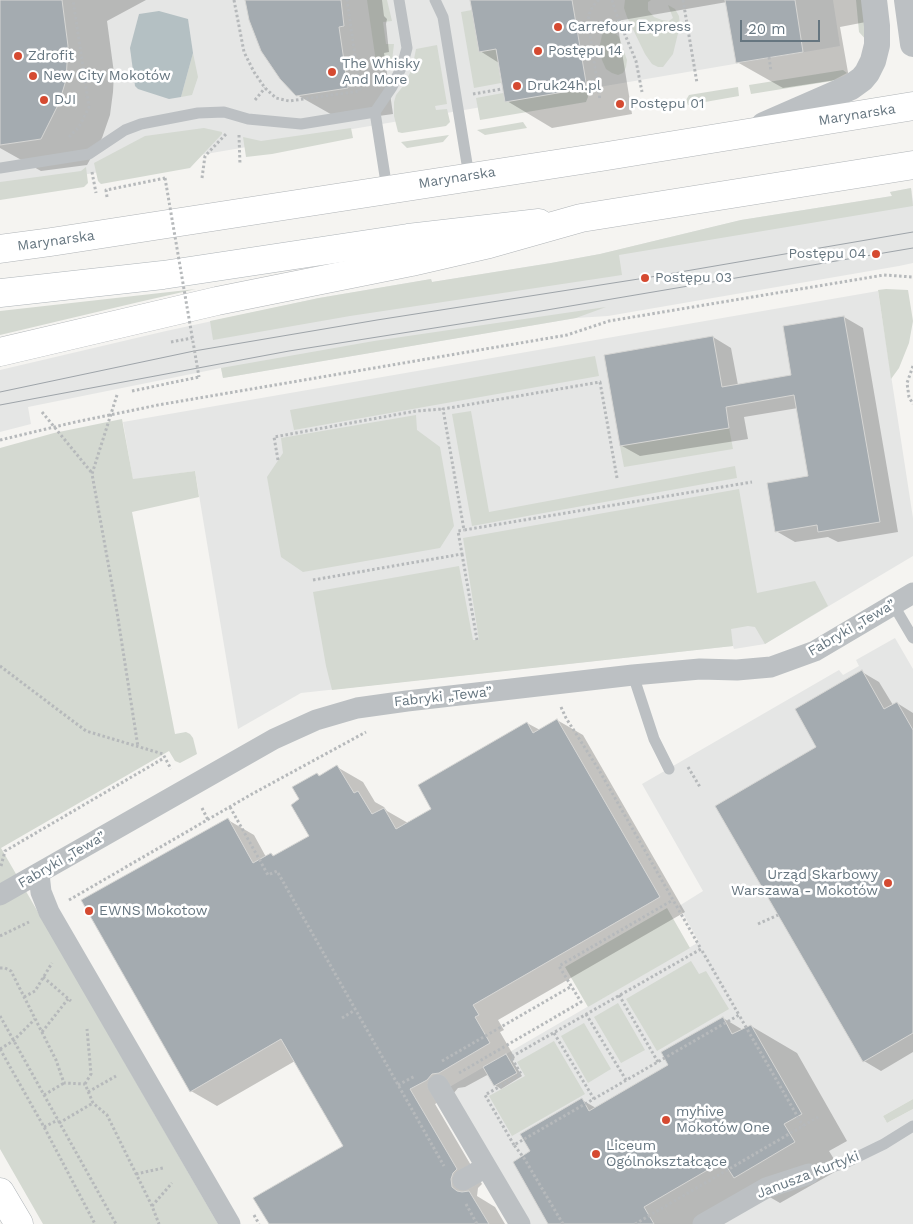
<!DOCTYPE html>
<html>
<head>
<meta charset="utf-8">
<style>
	body { margin:0 }
	#map { position:relative; width:913px; height:1224px; overflow:hidden; background:#f5f4f1; font-family:"Work Sans",sans-serif }
	canvas { display:block }
	.scale { position:absolute; left:740px; top:20px; width:80px; height:22px; box-sizing:border-box; border:2px solid #667680; border-top:0; padding-left:6px; font-size:15px; line-height:18px; white-space:nowrap; color:#667680; -webkit-text-stroke:4px #fff; paint-order:stroke }
</style>
</head>
<body>
<div id="map">
<canvas width="913" height="1224"></canvas>
<div class="scale">20 m</div>
</div>
<script>
const ctx = document.querySelector('canvas').getContext('2d');
ctx.lineJoin = 'round';
function fillPath(path, color) { ctx.fillStyle = color; ctx.fill(path, 'evenodd'); }
const poly = rows => new Path2D(rows.map(r => 'M' + r).join(''));
function strokePath(path, color, width, dash) { ctx.strokeStyle = color; ctx.lineWidth = width; ctx.lineCap = dash ? 'butt' : 'round'; ctx.setLineDash(dash || []); ctx.stroke(path); }
function write(font, color, halo, rows, align = 'center') {
  ctx.font = font + ' "Work Sans",sans-serif'; ctx.lineWidth = 5; ctx.setLineDash([]); ctx.textBaseline = 'middle'; ctx.strokeStyle = halo; ctx.fillStyle = color; for (const [text, x, y, turn = 0] of rows) {
    ctx.save(); ctx.translate(x, y); ctx.rotate((+turn || 0) * Math.PI / 180); ctx.textAlign = isNaN(turn) ? turn : align; if (halo) ctx.strokeText(text, 0, 0); ctx.fillText(text, 0, 0); ctx.restore();
  }
}
fillPath(poly([
	[0,0,833,0,840,46,0,189],
	[911,188,913,201,913,263,899,266,608,316,576,318,223,378,221,368,28,407,31,424,0,432,0,370,166,331,319,298,431,279,432,282,551,263,600,254,741,220,892,196,890,192],
	[878,291,913,518,913,556,765,644,734,649,733,646,301,693,238,729,195,471,133,480,123,422],
	[895,638,913,669,913,1099,883,1116,887,1123,913,1109,913,1224,525,1224,446,1089,699,942,679,906,703,891,642,784,839,670,843,675,859,666,856,660]
]), '#e5e6e5');
fillPath(poly([
	[367,0,387,0,392,21,383,22,386,44,394,44,392,61,389,66,384,68,376,62],
	[625,0,651,0,648,2,648,10,654,17,662,20,669,21,673,18,668,5,675,9,679,16,680,25,673,54,663,67,658,67,652,64,645,54,627,17,624,8],
	[856,0,864,0,867,41,859,32],
	[472,10,479,52,496,49,501,83,474,88,461,12],
	[607,31,613,31,619,37,627,60,626,67,623,73,618,75,612,73,606,69,602,60,600,45,602,35],
	[437,45,447,104,435,106,436,110,447,109,450,122,446,126,402,133,398,132,394,116,394,102,396,95,404,85,412,69,416,49],
	[193,53,198,77,192,95,181,97],
	[843,70,847,73,832,81,751,94,749,85],
	[738,87,739,96,688,105,686,100,689,95],
	[587,88,588,97,586,102,480,120,476,98,503,93,505,102],
	[523,122,527,128,485,135,477,130],
	[204,128,222,132,222,134,190,168,101,184,98,181,94,163,145,136],
	[351,128,353,138,272,154,246,157,243,137,261,141],
	[449,135,443,142,407,148,401,142],
	[86,167,88,183,84,187,0,200,0,182,81,171],
	[911,188,913,206,619,255,622,275,350,316,213,340,210,321,319,298,431,279,432,282,551,263,600,254,741,220,892,196,890,192],
	[196,289,139,302,0,335,0,311],
	[886,289,908,290,913,321,909,343,899,368,891,379,878,290],
	[606,307,576,318,223,378,221,368,374,341],
	[595,356,599,376,294,430,290,410],
	[471,411,489,512,735,466,737,478,472,526,452,414],
	[416,415,417,430,440,447,454,526,440,548,303,572,281,557,267,477,283,453,281,438],
	[122,419,133,479,195,471,199,497,132,512,175,734,186,732,190,734,193,738,197,754,180,763,175,761,169,751,1,848,218,1224,43,1224,0,1149,0,448,54,433],
	[729,428,733,449,624,467,620,446],
	[739,489,757,593,815,581,828,606,765,644,755,627,748,626,731,629,733,646,332,690,326,666,313,592,459,566,473,640,479,640,463,538],
	[667,908,690,948,588,1007,565,967],
	[691,961,699,974,706,971,729,1009,657,1051,626,999],
	[618,1003,645,1050,621,1063,594,1017],
	[584,1023,611,1069,588,1083,561,1036],
	[554,1041,585,1094,512,1136,489,1096,525,1076,517,1062],
	[913,1099,913,1109,887,1123,883,1116]
]), '#d4d9d1');
fillPath(poly([
	[159,11,188,19,193,53,181,97,169,99,138,89,135,86,130,48,139,14]
]), '#b4c0c3');
fillPath(poly([
	[0,0,146,0,107,21,114,73,113,92,110,115,102,138,87,165,41,171,0,148],
	[247,0,382,0,384,16,387,19,386,24,389,52,384,53,393,114,343,121,297,95],
	[471,0,868,0,871,21,840,27,849,78,783,88,737,62,727,2,617,21,632,114,552,128,507,101,499,63,480,51],
	[844,317,863,328,898,532,838,542,828,537,795,542,776,531,810,477,798,408,744,417,748,439,640,456,622,446,713,337,731,348,738,385,792,376,784,327],
	[862,672,879,682,893,705,897,703,913,713,913,1052,881,1071,864,1061,818,748],
	[557,720,583,735,685,912,498,1020,504,1030,500,1032,515,1058,512,1060,522,1076,501,1089,495,1085,489,1074,465,1087,458,1088,453,1094,435,1104,482,1184,478,1188,477,1196,495,1207,505,1224,270,1224,345,1146,295,1061,217,1106,191,1091,228,820,254,835,266,857,271,854,275,856,310,837,301,799,317,774,321,776,337,767,363,782,375,802,384,807,387,811,408,823,433,809,527,723,540,730],
	[723,1018,743,1030,751,1026,797,1053,847,1141,829,1151,840,1169,780,1203,761,1192,706,1224,550,1224,532,1151,582,1100,596,1108,670,1066]
]), '#0003');
const building = poly([
	[0,0,62,0,68,46,66,80,59,103,41,139,0,145,0,0],
	[245,0,341,0,344,26,339,27,348,88,296,96,280,79,261,51,249,20,245,0],
	[470,0,572,0,587,88,505,102,496,49,479,52,470,0],
	[725,0,795,0,803,52,736,63,725,0],
	[844,316,880,522,818,532,817,525,775,532,767,483,808,476,794,395,726,407,729,428,620,446,604,355,713,336,722,387,791,375,783,326,844,316],
	[862,670,884,709,897,702,913,730,913,1033,863,1062,715,806,816,747,795,709,862,670],
	[557,719,660,897,473,1005,479,1015,475,1017,490,1043,439,1073,432,1074,427,1080,410,1089,457,1169,453,1173,451,1179,452,1187,457,1191,462,1192,469,1191,489,1224,269,1224,253,1198,343,1146,281,1039,190,1092,81,900,228,818,253,863,271,853,273,856,309,836,291,805,299,799,292,787,317,773,319,776,337,765,354,793,358,791,372,814,384,808,396,829,431,809,418,785,527,722,533,733,557,719],
	[723,1017,732,1034,751,1025,802,1114,784,1124,795,1142,734,1178,723,1161,644,1207,654,1224,548,1224,513,1162,530,1151,520,1134,582,1098,589,1111,668,1065,661,1052,723,1017],
	[506,1054,517,1073,494,1086,483,1067,506,1054]
]);
fillPath(building, '#a4abb0');
strokePath(building, '#d6d6d4', 1);
const secondary = poly([
	[0,293,163,275,408,238,539,223],
	[0,1192,19,1224]
]);
const primary = poly([
	[0,249,51,242,601,157,913,106],
	[0,352,217,301,411,262,489,244,581,218,913,165]
]);
strokePath(secondary, '#aeb4b8', 29);
strokePath(primary, '#b0b4b7', 29);
strokePath(poly([
	[234,0,244,52,254,72,265,88,276,98,289,101,360,91,347,0],
	[599,0,593,6,589,14,588,22,600,100],
	[612,0,616,13,636,61,642,92],
	[683,0,697,83],
	[769,57,771,71],
	[473,94,502,89],
	[255,100,265,88],
	[239,135,240,165],
	[69,137,79,127,89,107,73,0],
	[92,172,96,193],
	[202,178,205,156,227,133],
	[107,197,106,190,165,178],
	[171,342,192,338],
	[913,366,907,383,909,397,913,404],
	[132,391,199,377],
	[117,395,92,474,117,612,138,747],
	[42,412,92,473],
	[0,440,71,423,158,405,567,335,609,321,884,275,913,277],
	[278,460,274,437,416,411,443,409],
	[617,478,600,382,443,409,464,530,752,482],
	[462,554,477,640],
	[313,580,462,554,458,531,464,530],
	[0,666,86,731,163,754,171,769],
	[561,707,566,718,599,770,701,949],
	[688,767,700,787],
	[230,807,268,875,277,871,444,1166],
	[202,808,208,820],
	[1,866,5,851,164,758],
	[69,900,252,794,366,732],
	[758,924,778,915],
	[0,936,29,922],
	[0,968,5,968,11,971,56,1060,64,1083,85,1084,93,1103,107,1115,152,1206,159,1224],
	[43,977,71,1001],
	[619,995,658,1062],
	[24,997,35,991,52,963],
	[586,1014,626,1080],
	[0,1016,116,1224],
	[342,1018,355,1010],
	[42,1032,68,999],
	[554,1033,594,1099],
	[0,1049,44,1127,95,1224],
	[0,1049,13,1041,35,1019],
	[442,1061,572,986],
	[459,1073,581,1002,559,966,673,900],
	[85,1084,91,1074,87,1029],
	[398,1085,415,1076],
	[88,1092,116,1076],
	[44,1095,64,1083],
	[59,1123,93,1103],
	[44,1127,58,1120],
	[514,1145,485,1095,521,1074,511,1057,701,949,739,1015],
	[136,1174,163,1168],
	[466,1204,477,1224],
	[152,1206,172,1183],
	[254,1215,259,1224],
	[563,1224,524,1158,514,1145,739,1015,803,1126],
	[635,1224,818,1117]
]), '#b6b9bb', 3, [2.5, 2.5]);
strokePath(poly([
	[435,0,443,17,469,176],
	[0,168,89,154,125,130,141,124,198,113,224,112,248,119,301,124,375,112],
	[387,189,375,112,392,87,402,66,407,48,399,0],
	[893,604,913,638],
	[633,675,654,739,669,769],
	[809,1174,845,1163,884,1144,913,1126]
]), '#bcc0c3', 11);
strokePath(poly([
	[39,874,41,892,49,912,230,1224],
	[0,895,274,739,316,720,357,708,407,701,633,675,700,669,737,670,771,667,815,651,913,593],
	[438,1085,520,1224],
	[463,1180,486,1167],
	[703,1224,766,1188,809,1174]
]), '#bcc0c3', 21);
strokePath(poly([
	[907,0,913,44],
	[764,125,851,87,862,79,867,73,873,61,877,45,877,26,874,0]
]), '#bcc0c3', 26);
strokePath(secondary, '#fff', 28);
strokePath(primary, '#fff', 28);
strokePath(poly([
	[0,392,194,351,377,320,645,278,913,232],
	[0,405,289,351,529,313,913,248]
]), '#9ea4a9', 1);
strokePath(poly([
	[165,178,199,377]
]), '#b6b9bb', 3, [2.5, 2.5]);
for (const [x, y, r, color] of [
	[558,27,5,"#d54a31"],
	[538,51,5,"#d54a31"],
	[18,56,5,"#d54a31"],
	[332,72,5,"#d54a31"],
	[33,76,5,"#d54a31"],
	[517,86,5,"#d54a31"],
	[44,100,5,"#d54a31"],
	[620,104,5,"#d54a31"],
	[876,254,5,"#d54a31"],
	[645,278,5,"#d54a31"],
	[888,883,5,"#d54a31"],
	[89,911,5,"#d54a31"],
	[666,1120,5,"#d54a31"],
	[596,1154,5,"#d54a31"]
]) { const dot = new Path2D(); dot.arc(x, y, r, 0, 2 * Math.PI); ctx.fillStyle = color; ctx.fill(dot); strokePath(dot, '#fff', 2); }
write('14px', '#667680', '#fff', [
	["Carrefour Express",568,27],
	["Postępu 14",548,51],
	["Zdrofit",28,56],
	["The Whisky",342,64],
	["And More",342,80],
	["New City Mokotów",43,76],
	["Druk24h.pl",527,86],
	["DJI",54,100],
	["Postępu 01",630,104],
	["Postępu 04",866,254,"right"],
	["Postępu 03",655,278],
	["Urząd Skarbowy",878,875,"right"],
	["Warszawa - Mokotów",878,891,"right"],
	["EWNS Mokotow",99,911],
	["myhive",676,1112],
	["Mokotów One",676,1128],
	["Liceum",606,1146],
	["Ogólnokształcące",606,1162]
], 'left');
write('14px', '#667680', '#fff', [
	["Marynarska",857,115,-9],
	["Marynarska",457,178,-9],
	["Marynarska",56,241,-8],
	["Fabryki „Tewa”",852,628,-30],
	["Fabryki „Tewa”",443,697,-6],
	["Fabryki „Tewa”",62,860,-30],
	["Janusza Kurtyki",808,1175,-21]
]);
</script>
</body>
</html>
